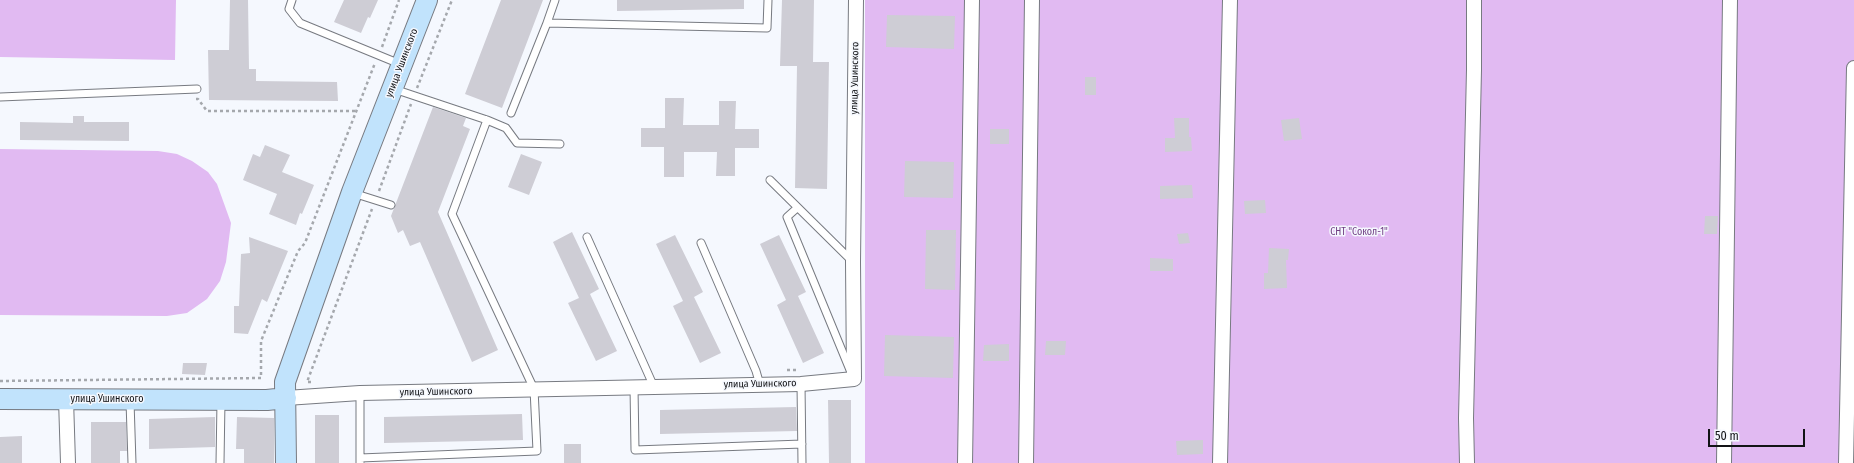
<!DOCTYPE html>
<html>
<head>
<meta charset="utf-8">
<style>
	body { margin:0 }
	#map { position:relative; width:1854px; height:463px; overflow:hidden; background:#f5f8fe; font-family:"Fira Sans Condensed",sans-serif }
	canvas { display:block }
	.scale { position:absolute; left:1708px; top:429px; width:97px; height:18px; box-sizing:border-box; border:2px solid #121316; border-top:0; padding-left:5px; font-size:12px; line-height:14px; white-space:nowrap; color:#121316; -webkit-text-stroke:3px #f5f8fe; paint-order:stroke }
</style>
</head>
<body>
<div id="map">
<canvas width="1854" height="463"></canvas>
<div class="scale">50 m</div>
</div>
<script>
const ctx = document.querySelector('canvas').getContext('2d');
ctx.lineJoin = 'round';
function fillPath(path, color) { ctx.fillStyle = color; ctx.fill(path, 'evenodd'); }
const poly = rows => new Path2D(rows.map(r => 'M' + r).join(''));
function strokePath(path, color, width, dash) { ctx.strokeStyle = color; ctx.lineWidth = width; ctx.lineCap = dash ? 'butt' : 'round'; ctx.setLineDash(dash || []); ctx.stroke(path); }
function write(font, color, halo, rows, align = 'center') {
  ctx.font = font + ' "Fira Sans Condensed",sans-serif'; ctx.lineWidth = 3; ctx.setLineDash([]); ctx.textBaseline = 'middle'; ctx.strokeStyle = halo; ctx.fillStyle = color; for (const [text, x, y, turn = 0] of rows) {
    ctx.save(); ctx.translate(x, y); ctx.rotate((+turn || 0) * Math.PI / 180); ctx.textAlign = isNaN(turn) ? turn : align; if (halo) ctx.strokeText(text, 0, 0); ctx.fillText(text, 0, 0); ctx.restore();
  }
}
fillPath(poly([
	[0,0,176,0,175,60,0,57],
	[865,0,1854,0,1854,463,865,463],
	[0,149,158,151,177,154,192,161,208,172,217,184,231,223,226,262,220,281,207,299,187,313,167,316,0,315]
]), '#e1baf2');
fillPath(poly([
	[230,0,248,0,249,69,256,69,256,81,337,82,338,101,209,100,208,50,229,50],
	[344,0,378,0,370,18,368,17,361,33,334,22],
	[501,0,543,0,502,108,465,94],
	[617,0,744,0,744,9,617,11],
	[782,0,814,0,813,62,829,62,827,189,795,188,797,66,780,66],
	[887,15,955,16,954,49,886,47],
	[1085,77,1096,77,1096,95,1085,95],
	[665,98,684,98,683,125,719,125,719,101,736,101,735,129,759,129,759,148,735,148,735,176,716,176,717,152,684,152,684,177,664,177,664,147,641,147,641,128,665,128],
	[433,107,466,118,463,126,470,129,438,212,498,350,472,362,420,242,410,246,403,230,398,233,391,216],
	[73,116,84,116,84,122,129,122,129,141,20,140,20,122,73,123],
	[1174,118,1189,118,1189,137,1191,137,1192,151,1165,152,1165,138,1175,138],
	[1299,118,1302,139,1284,141,1281,120],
	[990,129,1009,129,1009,144,990,144],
	[265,145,290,155,282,172,314,185,302,214,300,213,296,225,269,214,277,194,243,180,253,154,260,157],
	[521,154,542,162,529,195,508,187],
	[905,161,954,162,953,198,904,197],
	[1192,185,1193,198,1160,199,1160,186],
	[1265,200,1266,213,1245,214,1244,201],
	[1705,216,1718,216,1717,234,1704,234],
	[926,230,956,230,955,290,925,289],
	[572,232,599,289,590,294,617,351,596,361,568,303,579,298,553,242],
	[1188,233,1190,243,1179,244,1177,234],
	[675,235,703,292,694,297,721,353,700,363,673,306,683,301,656,244],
	[779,235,806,292,798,296,824,353,803,363,777,305,786,300,760,244],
	[249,237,288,251,267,302,262,299,248,334,234,333,234,306,239,306,241,254,250,253],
	[1269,248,1289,249,1288,260,1286,260,1287,288,1264,289,1264,273,1268,273],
	[1150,258,1173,259,1173,271,1150,271],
	[885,335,954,337,953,378,884,376],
	[1046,341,1066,341,1065,355,1045,355],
	[1009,344,1009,361,983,361,984,345],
	[183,363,207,363,205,375,182,374],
	[828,400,851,400,851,463,829,463],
	[796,407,797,431,660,434,660,410],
	[522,414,523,440,384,443,384,417],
	[315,415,339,415,339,463,315,463],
	[215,417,215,447,149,449,149,419],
	[237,417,274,418,274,463,244,463,244,449,236,449],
	[91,422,126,422,127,451,120,451,120,463,91,463],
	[22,436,22,463,0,463,0,437],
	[1203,440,1203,454,1177,455,1176,441],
	[564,444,581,444,581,463,564,463]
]), '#cecdd5');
const lane = poly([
	[292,0,289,9,300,23,400,64],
	[555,0,547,23,767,28,768,0],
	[0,97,197,89],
	[511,113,547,23],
	[487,120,506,128,517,143,560,144],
	[770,180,853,262],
	[353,193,391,205],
	[797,208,787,217,850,370],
	[587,237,654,387],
	[701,243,756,371,760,385],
	[801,384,802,463],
	[634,387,635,450,802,444],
	[360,393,360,463],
	[130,401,132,463],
	[360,458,537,451,534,389,452,214,487,120,394,89],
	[220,463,221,401]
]);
const street = poly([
	[286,398,360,393,801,384,854,379,853,262,856,0],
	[66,399,68,463],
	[965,463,972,0],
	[1026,463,1032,0],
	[1220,463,1230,0],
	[1467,463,1466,418,1474,70,1474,0],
	[1724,463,1730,0],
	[1846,463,1854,68]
]);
const secondary = poly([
	[0,399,267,400,286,398],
	[286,463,285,382,352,192,427,0]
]);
strokePath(lane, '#777a81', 9);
strokePath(street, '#777a81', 16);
strokePath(secondary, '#777a81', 22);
strokePath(poly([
	[382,47,399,0],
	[417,88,452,0],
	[196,99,198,99,207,111,357,111],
	[379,191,411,104],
	[787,370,798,370],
	[0,381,261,378,261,341,298,251,305,243,375,63],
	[311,382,307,382,372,209]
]), '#a5a8ad', 2.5, [3, 3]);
strokePath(lane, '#fff', 7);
strokePath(street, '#fff', 14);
strokePath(secondary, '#c1e3fc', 20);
write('10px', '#121316', '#f5f8fe', [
	["улица Ушинского",402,63,-69],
	["улица Ушинского",855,78,-89],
	["улица Ушинского",760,384,-1],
	["улица Ушинского",436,392,-1],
	["улица Ушинского",107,399]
]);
write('10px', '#703e83', '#f5f8fe', [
	["СНТ \"Сокол-1\"",1359,232]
]);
</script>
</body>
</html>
